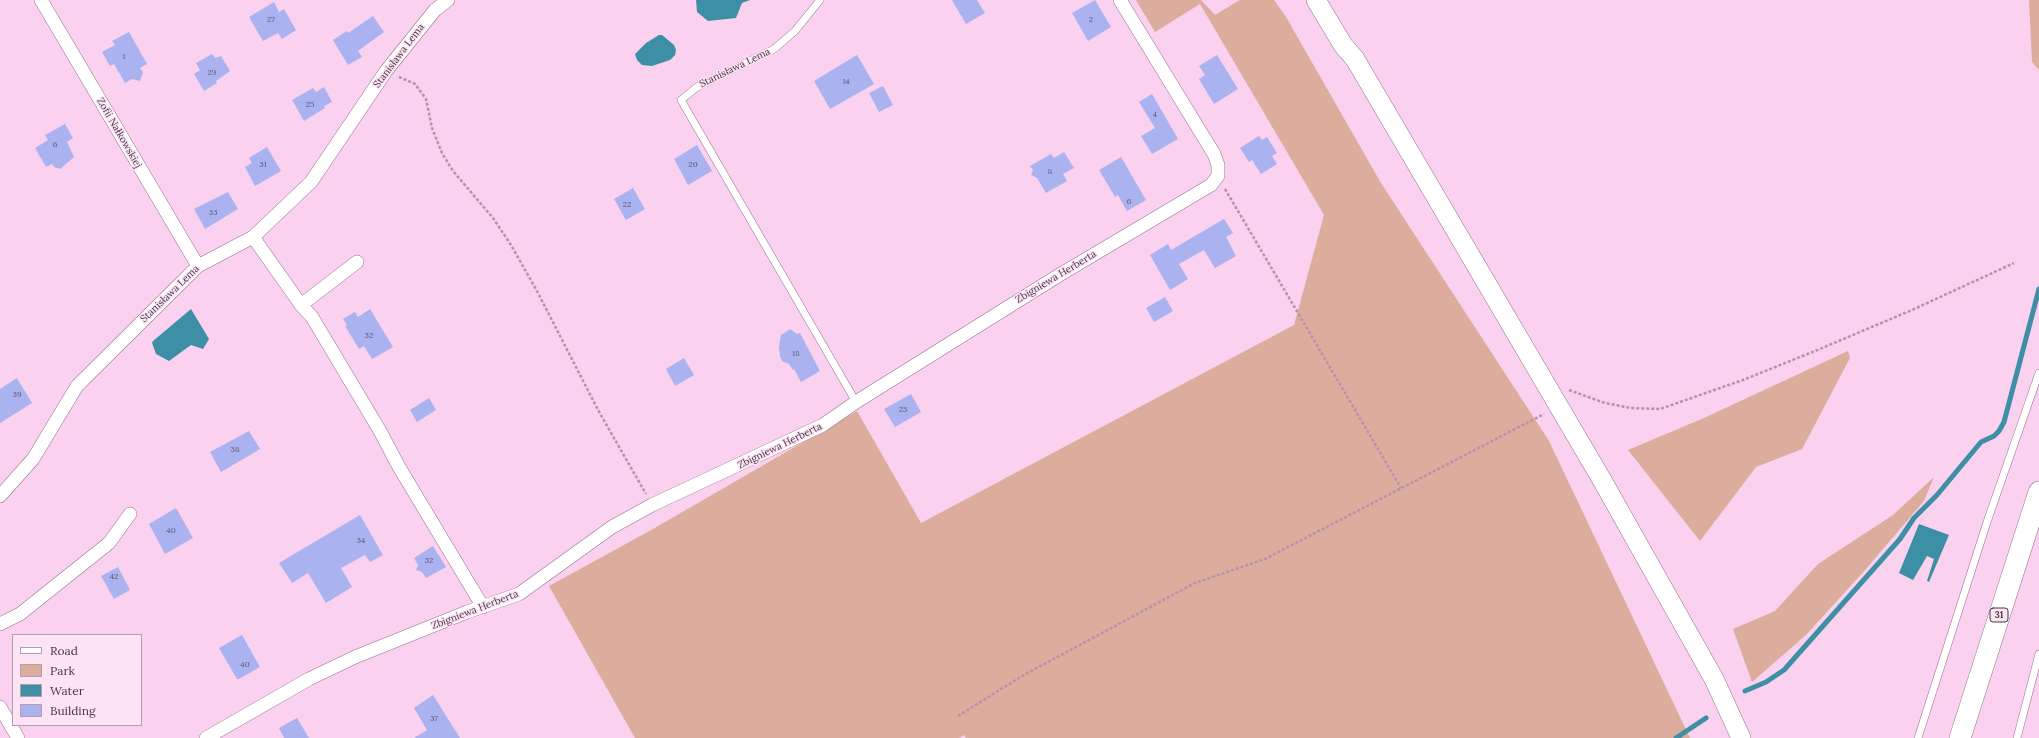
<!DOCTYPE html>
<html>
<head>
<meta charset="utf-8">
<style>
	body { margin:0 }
	#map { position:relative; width:2039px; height:738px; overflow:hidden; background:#fad1ee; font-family:Lora,serif }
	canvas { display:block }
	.legend { position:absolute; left:12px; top:634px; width:130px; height:92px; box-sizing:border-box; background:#fde4f5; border:1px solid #b49ead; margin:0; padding:5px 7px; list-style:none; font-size:12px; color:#463641 }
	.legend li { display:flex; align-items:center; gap:8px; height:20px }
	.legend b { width:20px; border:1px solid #b49ead }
</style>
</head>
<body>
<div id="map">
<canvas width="2039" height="738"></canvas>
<ul class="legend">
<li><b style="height:5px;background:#fff"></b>Road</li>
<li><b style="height:11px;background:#dcac9d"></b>Park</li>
<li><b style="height:11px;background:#3c8fa5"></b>Water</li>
<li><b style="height:11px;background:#aab3ef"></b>Building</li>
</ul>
</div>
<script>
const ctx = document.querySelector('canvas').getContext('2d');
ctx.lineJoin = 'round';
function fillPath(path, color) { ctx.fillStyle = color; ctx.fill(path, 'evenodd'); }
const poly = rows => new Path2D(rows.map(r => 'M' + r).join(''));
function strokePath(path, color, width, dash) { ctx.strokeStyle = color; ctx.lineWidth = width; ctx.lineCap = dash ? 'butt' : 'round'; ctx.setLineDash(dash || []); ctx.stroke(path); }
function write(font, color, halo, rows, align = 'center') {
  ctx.font = font + ' Lora,serif'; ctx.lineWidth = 3; ctx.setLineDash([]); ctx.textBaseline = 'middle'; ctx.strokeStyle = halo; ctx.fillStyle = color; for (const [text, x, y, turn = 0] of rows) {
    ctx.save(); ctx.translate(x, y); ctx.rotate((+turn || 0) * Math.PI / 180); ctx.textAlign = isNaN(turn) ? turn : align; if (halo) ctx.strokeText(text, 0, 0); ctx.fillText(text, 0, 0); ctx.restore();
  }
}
fillPath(poly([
	[1136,0,1201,0,1215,15,1240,0,1274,0,1286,17,1381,183,1549,441,1690,738,966,738,964,735,959,738,635,738,549,586,653,529,857,411,921,523,1294,325,1324,215,1200,4,1155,32],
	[2029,0,2039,0,2039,70,2032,62],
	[1848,351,1850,358,1802,449,1756,467,1700,541,1628,450,1704,418],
	[1934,477,1924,501,1866,569,1806,635,1752,682,1733,629,1775,611,1818,564,1893,515]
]), '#dcac9d');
fillPath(poly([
	[696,0,750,0,742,3,736,18,708,21,697,12],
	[659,35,662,35,674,45,676,50,675,55,670,60,652,66,642,65,637,60,635,54,646,43],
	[191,309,209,339,203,349,191,345,169,361,156,354,152,343,153,341],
	[1919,524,1949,535,1929,582,1927,581,1934,559,1927,556,1913,580,1899,573]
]), '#3c8fa5');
strokePath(poly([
	[1745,691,1766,682,1784,670,1900,539,1914,518,1937,495,1981,442,1994,436,1999,431,2004,422,2039,289],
	[1676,738,1706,718]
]), '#3c8fa5', 5);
fillPath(poly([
	[952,0,977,0,985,13,966,24],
	[1095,0,1111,27,1088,41,1072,13],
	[274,2,279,12,284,9,296,30,282,39,278,33,263,41,249,17],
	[373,16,384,32,358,51,362,57,348,65,333,40,347,31,348,33],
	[129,32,147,64,140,68,143,72,140,81,132,79,125,83,114,64,110,66,102,52,115,45,112,41],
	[212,54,215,58,221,56,230,71,216,81,217,83,204,91,194,74,200,70,196,63],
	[857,55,874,84,830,109,814,81],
	[1217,55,1238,89,1214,104,1199,79,1205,75,1199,66],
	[883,86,893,105,879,112,869,93],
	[324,87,332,102,324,106,325,108,304,121,292,100,313,88,316,92],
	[1152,94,1178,139,1152,154,1141,136,1155,128,1139,102],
	[65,124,73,138,67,142,74,157,60,169,54,167,52,164,46,167,35,148,48,140,45,135],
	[1259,136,1262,140,1267,137,1277,153,1272,156,1277,164,1261,174,1252,160,1249,162,1240,148],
	[697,145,712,171,688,185,674,159],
	[267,147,281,171,255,186,245,167,252,163,249,158],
	[1064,152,1074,168,1063,174,1067,181,1046,193,1037,178,1031,175,1033,170,1030,166,1051,154,1054,158],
	[1121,157,1146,200,1127,211,1118,195,1115,197,1099,170],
	[633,188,645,209,626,220,614,199],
	[228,192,238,209,205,229,194,209],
	[1224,219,1233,233,1226,237,1236,256,1215,268,1204,250,1179,264,1188,279,1170,290,1150,255,1168,244,1171,250],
	[1165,297,1173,311,1154,322,1146,308],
	[370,309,393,347,372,359,364,346,359,349,345,326,347,325,343,319,355,312,358,317],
	[790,329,797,334,800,333,820,371,801,382,794,369,793,370,789,364,782,361,780,356,779,347,781,335],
	[684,358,694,375,675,386,666,369],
	[17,378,32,403,0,423,0,389],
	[911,394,921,412,895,427,884,409],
	[429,398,436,410,417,422,410,410],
	[249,431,260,449,221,472,210,452],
	[176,508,193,538,165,554,149,524],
	[360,515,383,555,370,562,365,555,341,568,352,587,326,603,308,573,292,583,279,563],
	[433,546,446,567,426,578,422,572,416,570,418,565,414,558],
	[118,567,130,590,114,599,101,576],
	[242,635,260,667,239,679,237,679,219,648],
	[433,695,460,738,414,738,427,730,414,708],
	[297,718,309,738,284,738,279,728]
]), '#aab3ef');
const lane = poly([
	[820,0,795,31,774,49,697,87,681,100,856,402],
	[1918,738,1987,522,2039,373],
	[2017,738,2039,654]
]);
const street = poly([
	[41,0,198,266],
	[253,237,301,305,312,317,380,431,399,467,483,607],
	[301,305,357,262],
	[0,496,33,459,77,386,198,266,253,237,311,182,386,71,435,10,448,0],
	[0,624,20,614,109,543,130,514],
	[0,707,18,738],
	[206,738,309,679,355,657,467,612,519,594,612,527,652,505,823,425,856,402,1061,274,1211,185,1218,176,1218,165,1214,154,1120,0]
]);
const secondary = poly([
	[1316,0,1343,45,1355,59,1602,480,1714,679,1741,738]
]);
const primary = poly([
	[1960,738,2039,492]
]);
strokePath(lane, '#96718b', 8);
strokePath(street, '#96718b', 14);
strokePath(secondary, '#96718b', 20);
strokePath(primary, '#96718b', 22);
strokePath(poly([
	[399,77,415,84,426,99,432,128,442,153,453,171,493,218,511,245,537,291,598,410,646,494],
	[1225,189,1401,488],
	[1569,390,1605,403,1631,408,1660,409,1743,380,1815,351,1912,310,2014,263],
	[958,716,1022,676,1195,583,1265,559,1544,414]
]), '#b494aa', 2.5, [3, 2]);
strokePath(lane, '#fff', 7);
strokePath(street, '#fff', 13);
strokePath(secondary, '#fff', 19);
strokePath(primary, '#fff', 21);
write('8px', '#5f556c', null, [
	["27",271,20],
	["2",1091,20],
	["1",124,57],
	["29",212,73],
	["14",846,82],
	["25",310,105],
	["4",1155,115],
	["6",55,145],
	["31",263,165],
	["20",693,165],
	["8",1050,172],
	["6",1129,202],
	["22",627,205],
	["33",213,213],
	["32",369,336],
	["18",796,354],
	["39",17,395],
	["23",903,410],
	["38",235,450],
	["40",171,531],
	["34",361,541],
	["32",429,561],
	["42",114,577],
	["40",245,665],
	["37",434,719]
]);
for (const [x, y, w] of [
	[1999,615,18]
]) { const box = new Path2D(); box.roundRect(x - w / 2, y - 7, w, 14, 3); ctx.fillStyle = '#fde4f5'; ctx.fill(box); strokePath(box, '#463641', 1); }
write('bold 9px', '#463641', null, [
	["31",1999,615]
]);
write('10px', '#463641', '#fde4f5', [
	["Stanisława Lema",399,56,-53],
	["Stanisława Lema",735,68,-26],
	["Zofii Nałkowskiej",119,133,60],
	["Zbigniewa Herberta",1056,277,-31],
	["Stanisława Lema",170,294,-44],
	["Zbigniewa Herberta",780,446,-26],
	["Zbigniewa Herberta",475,610,-21]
]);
</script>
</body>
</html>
